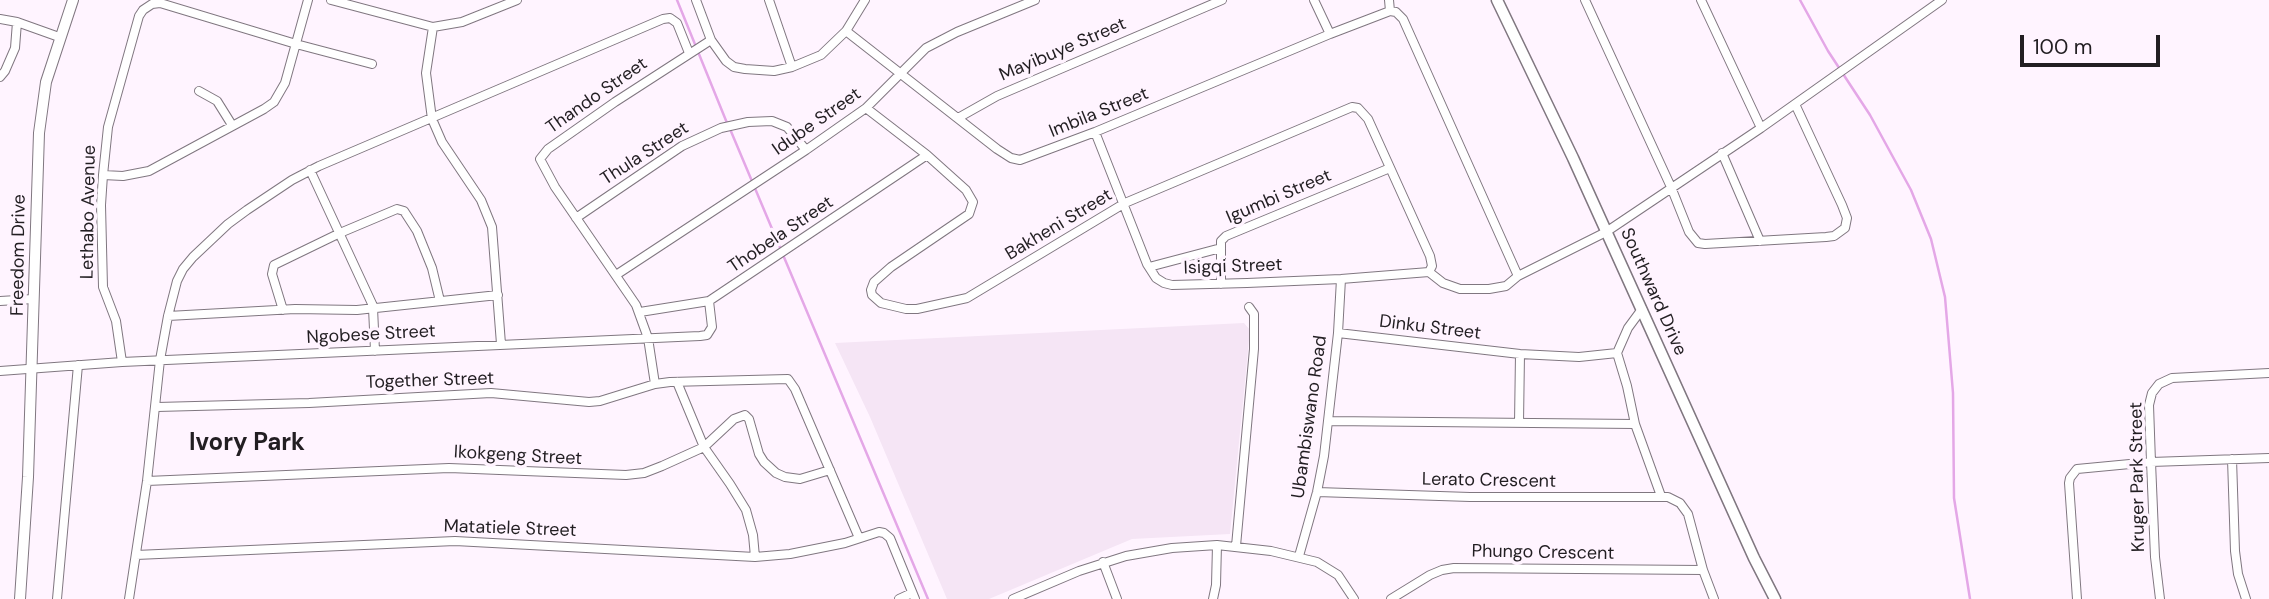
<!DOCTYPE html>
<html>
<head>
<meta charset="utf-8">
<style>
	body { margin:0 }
	#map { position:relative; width:2269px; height:599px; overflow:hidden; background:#fff4ff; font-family:"DM Sans",sans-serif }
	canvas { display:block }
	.scale { position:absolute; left:2020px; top:35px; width:140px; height:32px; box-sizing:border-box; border:4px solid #221e22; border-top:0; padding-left:9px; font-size:21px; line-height:24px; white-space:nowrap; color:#221e22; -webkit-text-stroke:5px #fff4ff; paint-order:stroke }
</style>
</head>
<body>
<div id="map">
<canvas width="2269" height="599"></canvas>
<div class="scale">100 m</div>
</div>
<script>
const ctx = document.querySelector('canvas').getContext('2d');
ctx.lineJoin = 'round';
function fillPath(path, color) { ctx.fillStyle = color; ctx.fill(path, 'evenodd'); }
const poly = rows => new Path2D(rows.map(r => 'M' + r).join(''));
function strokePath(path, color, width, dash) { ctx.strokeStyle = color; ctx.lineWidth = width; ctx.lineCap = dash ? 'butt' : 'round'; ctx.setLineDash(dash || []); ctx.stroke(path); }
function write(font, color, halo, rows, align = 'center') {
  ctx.font = font + ' "DM Sans",sans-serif'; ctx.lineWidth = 7; ctx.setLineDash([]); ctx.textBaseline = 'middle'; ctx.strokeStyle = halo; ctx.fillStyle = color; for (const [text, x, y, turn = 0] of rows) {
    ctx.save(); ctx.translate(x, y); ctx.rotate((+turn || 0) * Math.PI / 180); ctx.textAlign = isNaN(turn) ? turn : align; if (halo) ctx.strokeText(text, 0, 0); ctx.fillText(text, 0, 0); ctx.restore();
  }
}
fillPath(poly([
	[1244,323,1250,330,1230,534,1132,539,989,599,947,599,870,417,835,343]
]), '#f5e5f5');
strokePath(poly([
	[677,0,727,123],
	[1800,0,1828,51,1870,115,1911,190,1931,239,1945,297,1953,393,1954,498,1970,599],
	[730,129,928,599]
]), '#e4a7e7', 2.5);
const minor = poly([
	[331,0,433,27,462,22,517,0],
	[696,0,711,40,726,61,734,67,745,69,774,71,792,67,821,55,846,31,865,0],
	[769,0,792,67],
	[1314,0,1330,34],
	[1389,0,1390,11],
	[1585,0,1671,187,1689,232,1698,243,1705,244,1826,237,1834,236,1845,228,1847,218,1842,205,1795,104],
	[1701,0,1761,128],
	[1390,11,1396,12,1403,19,1518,276],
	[0,19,17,22,59,37],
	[433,27,426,73,432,119,442,142,481,200,492,227,501,344],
	[846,31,997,149,1011,158,1020,160,1095,132,1330,34,1390,11],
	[0,77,5,71,15,48,17,22],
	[199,91,217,101,232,125],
	[866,108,927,155,966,190,973,202,969,214,891,267,874,282,871,290,872,295,881,303,906,309,917,309,967,298,1125,203,1352,107,1358,108,1368,119,1430,256,1432,266,1429,272],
	[958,118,997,96,1222,0],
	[1095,132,1147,264,1156,278,1164,283,1172,285,1247,283,1341,279,1429,272],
	[1722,153,1760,241],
	[310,170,374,308],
	[103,175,123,176,149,171,264,109,274,102,285,83,308,0],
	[576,218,682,146,721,128,748,122,772,121,787,127,806,150],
	[1149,267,1221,248],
	[1429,272,1443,283,1460,289,1489,289,1506,286,1518,276,1606,232,1761,128,1942,0],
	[616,275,806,150,866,108,926,48,957,32,1035,0],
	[1221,284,1221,241,1226,236,1390,168],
	[0,301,33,299],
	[373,308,375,351],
	[1642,309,1628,328,1617,353,1627,386,1635,424,1661,496],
	[283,310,272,274,274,265,340,233,397,209,404,211,417,231,432,268,440,301],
	[640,312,709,301,927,155],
	[168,316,295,309,357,310,498,295],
	[1338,333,1520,354,1579,357,1617,353],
	[122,362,116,321,103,287,101,205,103,175,108,127,139,16,143,10,152,4,160,3,296,44,372,64],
	[0,371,122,362,700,336,707,335,712,327,709,301],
	[677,382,704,447,730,484,746,510,753,535,755,557],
	[655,384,648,338,636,305,555,187,540,159,548,149,615,102,711,40],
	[157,407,309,403,491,393,589,402,600,401,655,384,670,382,788,379,795,389,859,538],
	[1328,421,1635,424],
	[1519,423,1520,354],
	[2232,459,2235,551,2238,574,2246,599],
	[147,481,449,468,626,475,644,473,662,466,704,447,734,419,745,415,749,419,759,454,764,462,776,473,785,477,800,479,830,470],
	[1317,492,1470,497,1668,497,1680,503,1688,514,1703,570,1714,599],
	[1236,546,1254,349,1254,314,1249,307],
	[136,555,455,541,755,557,790,554,845,543,879,532,884,533,890,538,915,599],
	[1299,556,1317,492,1324,456,1338,333,1341,279],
	[1103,562,1117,599],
	[57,599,78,365],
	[129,599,147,481,160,360,168,316,177,281,183,269,193,257,228,224,247,210,292,180,319,166,663,19,670,18,677,23,689,53],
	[899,599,912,593],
	[1013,599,1079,571,1126,556,1172,548,1217,545,1271,551,1317,562,1338,575,1354,599],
	[1213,599,1216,585,1217,545],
	[1391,599,1430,575,1442,570,1454,568,1703,570],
	[2077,599,2069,483,2070,478,2077,469,2151,462,2269,458],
	[2160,599,2155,557,2151,462,2149,405,2152,393,2159,384,2172,378,2269,373]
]);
const tertiary = poly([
	[20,599,28,477,39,133,46,82,73,0]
]);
const secondary = poly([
	[1497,0,1573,158,1754,558,1775,599]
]);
strokePath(minor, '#807780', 10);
strokePath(tertiary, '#807780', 12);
strokePath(secondary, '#807780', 13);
strokePath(minor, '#fff', 8);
strokePath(tertiary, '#fff', 10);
strokePath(secondary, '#fff', 10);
write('18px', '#221e22', '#fff4ff', [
	["Mayibuye Street",1063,50,-23],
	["Thando Street",597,96,-35],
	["Imbila Street",1099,113,-22],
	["Idube Street",817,122,-35],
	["Thula Street",645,154,-33],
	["Igumbi Street",1279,197,-23],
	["Lethabo Avenue",89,212,-89],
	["Bakheni Street",1059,225,-31],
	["Thobela Street",781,235,-34],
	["Freedom Drive",19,255,-89],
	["Isigqi Street",1233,267,-2],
	["Southward Drive",1653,292,66],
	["Dinku Street",1430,328,7],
	["Ngobese Street",371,335,-3],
	["Together Street",430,381,-2],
	["Ubambiswano Road",1310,417,-82],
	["Ikokgeng Street",518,456,3],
	["Kruger Park Street",2138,477,-91],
	["Lerato Crescent",1489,481,1],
	["Matatiele Street",510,529,2],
	["Phungo Crescent",1543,553,1]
]);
write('bold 24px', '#221e22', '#fff4ff', [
	["Ivory Park",247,444]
]);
</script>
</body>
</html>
